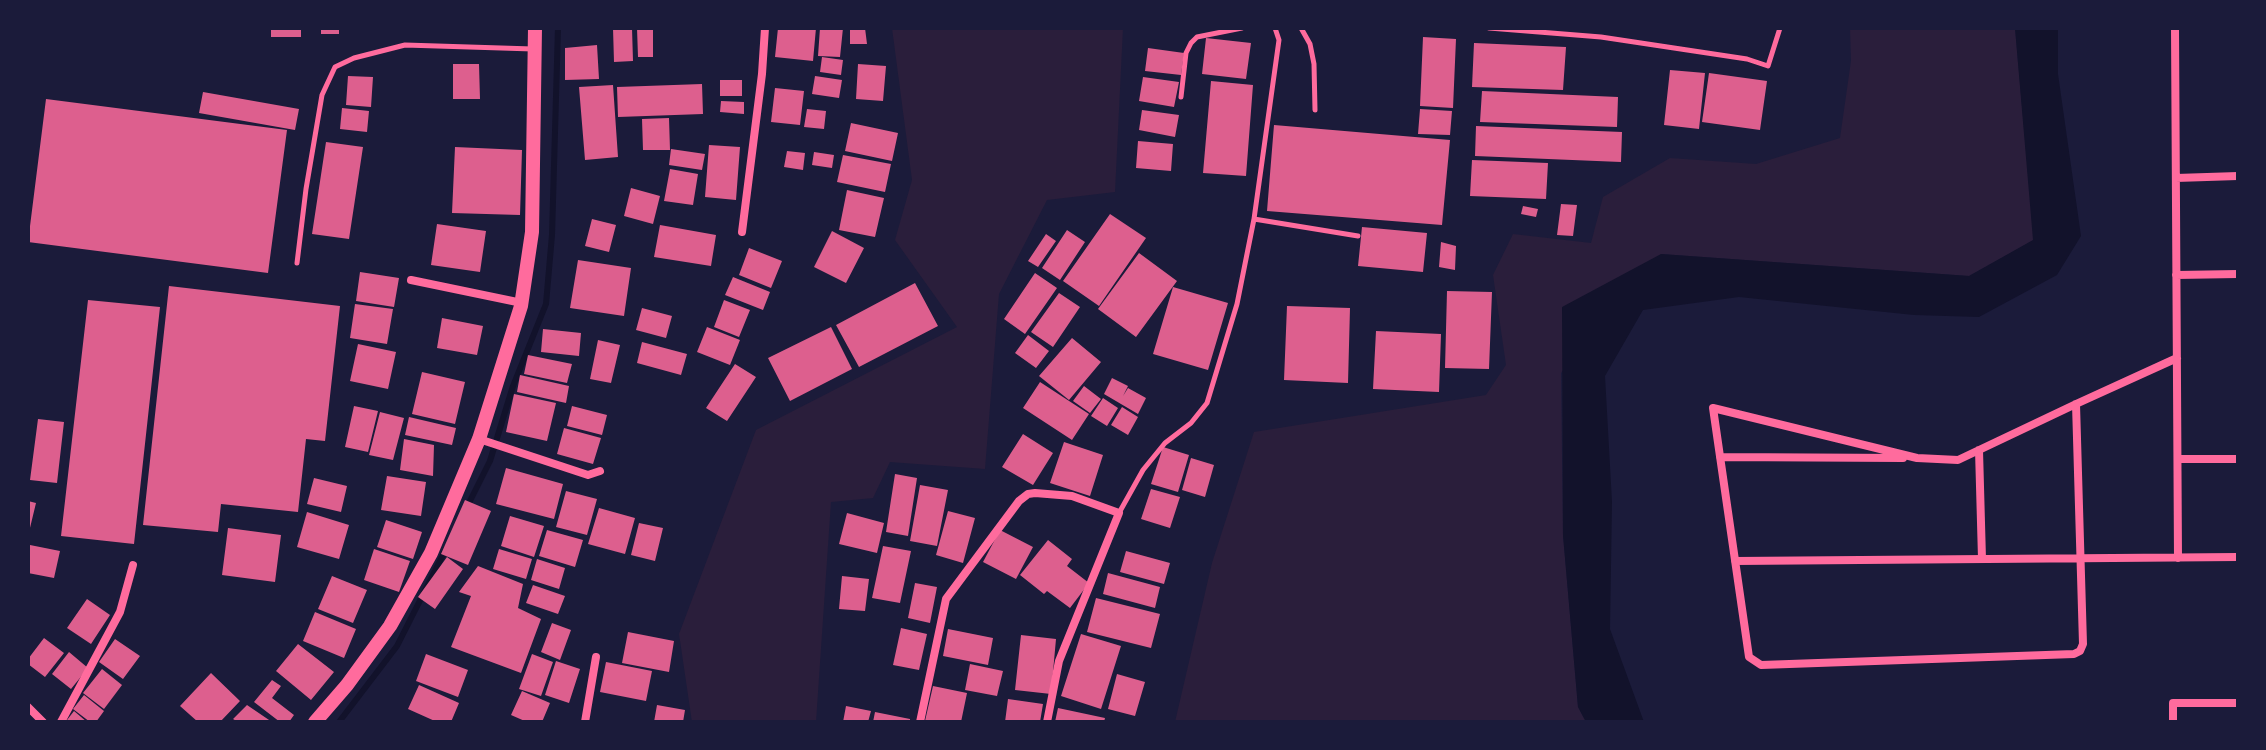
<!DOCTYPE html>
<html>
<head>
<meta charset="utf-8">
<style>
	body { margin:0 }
	#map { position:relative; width:2266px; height:750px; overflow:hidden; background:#1b1b3a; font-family:"Public Sans",sans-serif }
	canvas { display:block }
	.frame { position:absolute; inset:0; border:30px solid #1b1b3a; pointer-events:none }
</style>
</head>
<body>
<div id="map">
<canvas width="2266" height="750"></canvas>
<div class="frame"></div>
</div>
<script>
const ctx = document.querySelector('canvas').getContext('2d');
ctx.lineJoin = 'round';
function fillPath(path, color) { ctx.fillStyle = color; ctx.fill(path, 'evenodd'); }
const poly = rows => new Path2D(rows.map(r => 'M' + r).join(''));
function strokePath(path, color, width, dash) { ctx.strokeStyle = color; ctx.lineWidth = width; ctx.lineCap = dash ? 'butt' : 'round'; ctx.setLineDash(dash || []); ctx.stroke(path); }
fillPath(poly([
	[892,28,1123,28,1115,192,1047,200,999,294,985,469,890,462,873,498,831,502,816,722,692,722,679,634,756,430,957,327,895,240,912,180],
	[1850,28,2015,28,2034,240,1969,276,1661,254,1561,373,1563,535,1578,707,1586,722,1175,722,1212,563,1254,432,1486,395,1506,365,1493,275,1513,234,1591,243,1603,197,1670,158,1756,164,1840,138,1851,61]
]), '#2a1e3b');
fillPath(poly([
	[2015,28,2058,28,2058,74,2081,236,2057,275,1979,317,1914,315,1739,297,1643,310,1605,376,1612,502,1610,629,1644,722,1586,722,1578,707,1563,535,1562,307,1661,254,1969,276,2033,240]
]), '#12122b');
strokePath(poly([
	[467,507,490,461,513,386,546,304,552,235,558,28],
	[339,722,397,646,446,549]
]), '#12122b', 6);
fillPath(poly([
	[271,28,301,28,301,37,271,37],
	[321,28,339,28,339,34,321,34],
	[613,28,632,28,633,61,614,62],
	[637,28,653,28,653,57,638,57],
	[778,28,816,28,813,61,775,57],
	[820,28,843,28,840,57,818,56],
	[850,28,865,28,867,44,850,44],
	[1423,37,1456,39,1453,108,1420,106],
	[1206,38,1251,43,1246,79,1202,74],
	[1474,43,1566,47,1563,90,1472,87],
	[597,45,599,79,565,80,565,48],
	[1148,48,1184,53,1181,75,1145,71],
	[822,57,843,60,841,75,820,72],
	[453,64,479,64,480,99,453,99],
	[858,64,886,66,883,101,856,99],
	[1670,70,1705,73,1699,129,1664,125],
	[1709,73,1767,81,1760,130,1702,122],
	[348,76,373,77,371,107,346,105],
	[815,76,842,80,839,98,812,94],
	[1143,77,1179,82,1174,107,1139,101],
	[720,80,742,80,742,96,720,96],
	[1211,81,1253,85,1246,176,1203,173],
	[702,84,703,114,618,117,617,87],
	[613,85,618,157,585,160,579,87],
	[775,88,804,91,800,125,771,122],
	[1482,91,1618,97,1617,127,1480,122],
	[203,92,299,109,295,130,199,113],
	[46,99,287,130,268,273,28,242],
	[721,101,744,102,744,114,720,112],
	[342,108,369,111,367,132,340,129],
	[807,109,826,111,824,129,804,127],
	[1420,109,1452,111,1450,135,1418,134],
	[1142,110,1179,115,1175,137,1139,130],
	[669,118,670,150,643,150,642,119],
	[851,123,898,133,892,161,845,151],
	[1274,125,1450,140,1442,225,1267,211],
	[1476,126,1622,132,1621,162,1475,156],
	[1138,141,1173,144,1171,171,1136,168],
	[326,142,363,147,349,239,312,234],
	[709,145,740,147,736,200,705,197],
	[455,147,522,150,520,215,452,213],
	[671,149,705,154,702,170,669,165],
	[787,151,805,153,803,170,784,167],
	[814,152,834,155,832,168,812,165],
	[843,155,891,164,885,192,837,182],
	[1472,160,1548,163,1546,199,1470,196],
	[670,169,698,174,693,205,664,201],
	[631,188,660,196,653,224,624,216],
	[847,190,884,198,875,237,839,230],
	[1561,204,1577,205,1573,236,1557,235],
	[1523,206,1538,209,1536,217,1521,214],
	[1110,214,1146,238,1099,306,1063,281],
	[592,219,616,225,609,252,585,246],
	[437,224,486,231,480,272,431,265],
	[660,225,716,235,711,266,654,257],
	[1362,227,1427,233,1423,272,1358,266],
	[1067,230,1085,242,1060,280,1042,268],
	[832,231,864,248,846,283,814,267],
	[1046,234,1056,241,1038,267,1028,261],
	[1441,242,1456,246,1455,270,1439,267],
	[749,248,782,261,771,288,739,275],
	[1139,253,1177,281,1136,337,1098,309],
	[578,260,631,268,624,316,570,308],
	[360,272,399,278,394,307,356,301],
	[1035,273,1057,288,1025,334,1004,319],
	[733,277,770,292,763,310,725,295],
	[915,283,938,326,859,367,836,325],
	[169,286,340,306,325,441,306,439,298,512,221,504,218,532,143,525],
	[1173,287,1228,303,1208,370,1153,354],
	[1447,291,1492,292,1489,369,1445,368],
	[1059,293,1080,307,1053,347,1031,332],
	[88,300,160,307,134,544,61,536],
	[724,300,750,310,739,337,714,327],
	[355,304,393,309,387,344,350,338],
	[1287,306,1350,308,1348,383,1284,380],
	[642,308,672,316,666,338,636,330],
	[442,318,483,326,477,355,437,348],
	[707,327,740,340,730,365,697,352],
	[831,327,852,369,790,401,768,358],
	[543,329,581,333,579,356,541,352],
	[1376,331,1441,334,1439,392,1373,389],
	[1028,335,1049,351,1036,368,1015,353],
	[1072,338,1101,362,1069,400,1039,376],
	[598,340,620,345,611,383,590,379],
	[642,342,687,354,681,375,637,363],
	[358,344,396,352,388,389,350,381],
	[528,355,572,364,567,383,524,374],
	[735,364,756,377,727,421,706,408],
	[422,372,465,382,455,424,412,414],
	[520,375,569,386,566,403,517,392],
	[1112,378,1128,386,1123,396,1128,388,1146,398,1138,414,1104,394],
	[1040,382,1089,414,1072,440,1023,408],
	[1084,386,1101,399,1090,413,1073,401],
	[514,394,556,403,547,441,506,432],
	[1103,398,1118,408,1107,426,1091,416],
	[354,406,378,411,368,452,345,447],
	[572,406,607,415,602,435,567,426],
	[1122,407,1138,417,1128,435,1111,425],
	[380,412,404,418,393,460,369,455],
	[409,417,456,428,452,445,405,435],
	[38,419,64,422,57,483,30,480],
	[564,428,601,438,593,464,557,454],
	[1023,434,1053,453,1033,485,1002,467],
	[404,439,434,445,433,476,400,470],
	[1064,442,1103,455,1090,496,1050,483],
	[1163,447,1189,455,1178,492,1151,484],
	[1191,458,1214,465,1205,497,1182,490],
	[506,468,563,484,554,519,496,504],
	[895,474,917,478,908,536,886,532],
	[387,476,426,482,421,516,381,510],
	[314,478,347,486,341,512,307,504],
	[920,485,948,490,937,546,910,541],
	[1151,489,1180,497,1170,528,1141,519],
	[566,491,597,499,587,535,556,527],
	[465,500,491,511,468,565,441,554],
	[28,501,36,503,29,532,28,532],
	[599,508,635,518,625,554,588,544],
	[948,511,975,518,963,563,936,555],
	[307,512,349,525,339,559,297,547],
	[847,513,884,523,877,553,839,544],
	[510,516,544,526,534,557,501,546],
	[386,520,422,532,413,559,377,547],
	[639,523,663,528,655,561,631,555],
	[228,528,281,535,275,582,222,575],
	[547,530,583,540,575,567,539,556],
	[1000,530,1033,547,1016,579,983,562],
	[1048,540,1072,559,1067,566,1089,583,1070,608,1047,591,1044,594,1020,575],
	[30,545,60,551,54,578,28,573],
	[883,546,911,551,900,603,872,598],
	[374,549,410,561,399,592,364,580],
	[499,549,532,559,526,579,493,569],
	[1126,551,1170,563,1164,584,1120,572],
	[447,557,463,569,435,609,418,597],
	[537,559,565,568,559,589,531,580],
	[478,566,523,584,518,608,541,619,521,673,451,647,471,596,459,592],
	[1108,573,1160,587,1155,608,1103,594],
	[332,576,367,590,353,623,318,609],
	[842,576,869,579,865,611,839,609],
	[915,583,937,587,930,623,908,618],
	[533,585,565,596,558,614,526,603],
	[1096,598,1160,614,1151,648,1087,632],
	[87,599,110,615,91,644,67,628],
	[315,612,356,629,344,658,303,641],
	[552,623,571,630,560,660,541,652],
	[901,628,927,634,919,670,893,665],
	[948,629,993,638,988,665,943,656],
	[628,632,674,641,669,672,622,663],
	[1081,634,1121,646,1101,709,1061,696],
	[1021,635,1056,639,1051,694,1015,690],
	[44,638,64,653,45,677,28,664,28,659],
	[115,639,140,656,123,679,99,662],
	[298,644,334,672,311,700,276,671],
	[69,652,88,668,71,689,52,674],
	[426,654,468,670,458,697,416,681],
	[532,654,553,662,541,696,519,689],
	[556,661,580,669,569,703,545,695],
	[606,662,652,671,646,701,600,692],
	[970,664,1003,671,997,696,965,690],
	[102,669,122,685,104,709,83,693],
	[211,673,240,701,220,722,198,722,180,706],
	[1117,674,1145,682,1135,716,1108,709],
	[272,680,281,686,272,698,294,715,289,722,280,722,254,702],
	[419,685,459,703,451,722,437,722,408,709],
	[933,686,967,693,961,722,925,721],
	[522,691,550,703,542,722,527,722,511,715],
	[84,695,104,711,96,722,90,722,73,709],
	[1008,699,1043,704,1040,722,1005,722],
	[247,705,272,722,238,722,233,719],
	[657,705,685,710,683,722,654,722],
	[846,706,871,711,868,722,843,722],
	[1058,708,1105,718,1104,722,1055,722],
	[74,711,87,722,69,722,67,720],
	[875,712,910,719,910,722,873,722]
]), '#dd5f8e');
strokePath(poly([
	[1301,28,1310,44,1314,64,1315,110],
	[1489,28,1601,37,1747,59,1768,66,1780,28],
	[1181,97,1186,53,1191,43,1197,37,1242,28],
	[1254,219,1358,236],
	[297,263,306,189,322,95,335,67,354,58,405,45,533,49],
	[1119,513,1143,470,1165,443,1191,423,1207,403,1237,304,1254,219,1279,40,1275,28]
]), '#ff6b9d', 5);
strokePath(poly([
	[2175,28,2178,558],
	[2176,178,2238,176],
	[742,232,762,74,765,28],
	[2176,275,2238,274],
	[411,280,522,303],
	[2076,404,2083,644,2080,651,2074,654,1761,665,1749,657,1713,408,1917,458,1958,460,2076,404,2177,358],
	[479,439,588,475,600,471],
	[1979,450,1982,559],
	[1720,457,1903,458],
	[2178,459,2238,459],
	[1735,561,2238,557],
	[28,707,43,722],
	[61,722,120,612,133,565],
	[585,722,596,657],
	[920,722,946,599,1019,501,1028,494,1035,493,1072,496,1119,513,1059,661,1047,722],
	[2173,722,2173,703,2238,703]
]), '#ff6b9d', 8);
strokePath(poly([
	[315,722,347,685,390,626,431,553,479,439,521,306,532,232,535,28]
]), '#ff6b9d', 14);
</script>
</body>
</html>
